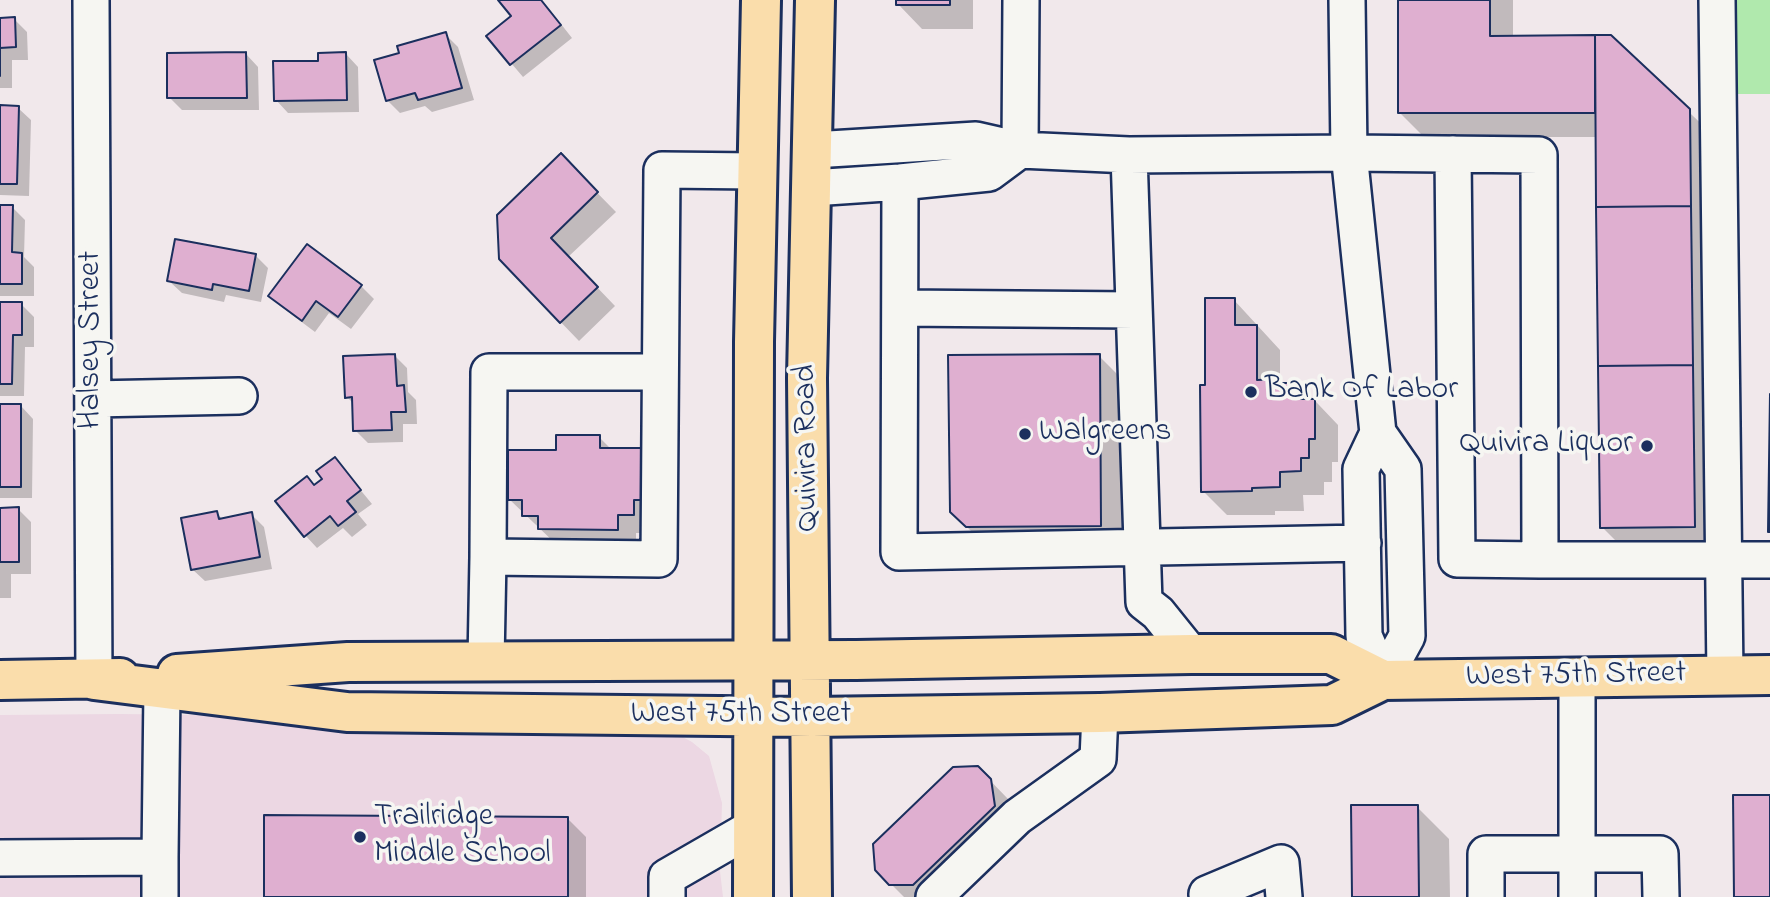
<!DOCTYPE html>
<html>
<head>
<meta charset="utf-8">
<style>
	body { margin:0 }
	canvas { display:block; background:#f1e8eb }
</style>
</head>
<body>
<canvas width="1770" height="897"></canvas>
<script>
const ctx = document.querySelector('canvas').getContext('2d');
ctx.lineJoin = 'round';
function fillPath(path, color) { ctx.fillStyle = color; ctx.fill(path, 'evenodd'); }
const poly = rows => new Path2D(rows.map(r => 'M' + r).join(''));
function strokePath(path, color, width, dash) { ctx.strokeStyle = color; ctx.lineWidth = width; ctx.lineCap = dash ? 'butt' : 'round'; ctx.setLineDash(dash || []); ctx.stroke(path); }
function write(font, color, halo, rows, align = 'center') {
  ctx.font = font + ' "Indie Flower",sans-serif'; ctx.lineWidth = 7; ctx.setLineDash([]); ctx.textBaseline = 'middle'; ctx.strokeStyle = halo; ctx.fillStyle = color; for (const [text, x, y, turn = 0] of rows) {
    ctx.save(); ctx.translate(x, y); ctx.rotate((+turn || 0) * Math.PI / 180); ctx.textAlign = isNaN(turn) ? turn : align; if (halo) ctx.strokeText(text, 0, 0); ctx.fillText(text, 0, 0); ctx.restore();
  }
}
fillPath(poly([
	[119,714,208,715,237,720,350,730,673,732,692,742,709,756,722,803,720,871,723,897,0,897,0,715]
]), '#ecd7e3');
fillPath(poly([
	[1736,0,1770,0,1770,94,1736,94]
]), '#b0e9ad');
fillPath(poly([
	[501,0,542,0,572,38,523,77,488,36,514,16],
	[898,0,973,0,973,29,922,29,898,4],
	[1399,0,1513,0,1513,37,1610,37,1713,135,1718,550,1626,551,1602,527,1597,137,1424,137,1399,112],
	[0,19,14,19,27,32,28,60,12,60,12,88,0,88],
	[445,34,458,47,474,100,432,112,425,106,400,113,387,100,401,54],
	[246,54,258,67,259,110,182,110,169,97],
	[346,54,358,67,359,112,288,113,276,100,320,62],
	[0,107,18,108,31,120,29,196,0,195],
	[561,156,616,212,568,257,615,306,579,341,500,259],
	[0,207,12,207,25,220,24,257,34,267,34,296,0,296],
	[307,246,361,286,374,299,351,329,329,313,315,332,283,308,270,296],
	[255,255,268,268,261,302,226,295,224,302,182,293,169,281],
	[1234,300,1280,350,1280,380,1284,385,1300,385,1338,425,1338,462,1332,462,1332,482,1324,482,1324,495,1303,495,1304,511,1275,511,1275,515,1227,515,1203,491,1207,387],
	[0,304,21,304,34,317,34,347,25,347,24,396,0,396],
	[395,356,407,368,408,392,416,400,417,424,403,424,403,442,368,443,355,430,354,404,347,397],
	[1099,356,1123,380,1125,549,976,536,951,511],
	[0,406,21,406,33,419,32,498,0,498],
	[599,437,612,450,666,469,652,533,636,533,636,548,559,547,509,499,558,451],
	[335,459,372,504,358,514,367,525,352,537,343,528,317,548,305,535,325,479],
	[0,509,18,509,31,522,31,574,11,574,11,598,0,598],
	[217,513,223,520,251,514,264,527,272,569,205,581,192,569],
	[977,767,1009,800,1013,825,939,897,904,897,876,869],
	[1417,807,1449,839,1450,897,1354,897],
	[567,818,586,837,586,897,266,897]
]), '#0003');
const building = poly([
	[498,0,541,0,561,25,510,65,486,36,511,16,498,0],
	[896,0,950,0,950,5,896,5,896,0],
	[1398,0,1490,0,1490,36,1595,35,1595,113,1398,113,1398,0],
	[15,17,16,47,0,48,0,76,0,18,15,17],
	[446,32,462,88,418,100,415,93,386,101,374,60,399,53,397,46,446,32],
	[1595,35,1611,35,1690,109,1691,206,1596,207,1595,35],
	[246,52,247,98,167,98,167,53,246,52],
	[346,52,347,100,274,101,273,61,318,61,318,53,346,52],
	[0,105,19,106,17,184,0,184,0,105],
	[561,153,598,192,551,238,598,287,560,323,499,259,497,215,561,153],
	[0,205,13,205,12,252,22,253,22,284,0,284,0,205],
	[1691,206,1693,365,1598,366,1596,207,1691,206],
	[175,239,256,254,249,291,213,284,212,290,167,281,175,239],
	[307,244,362,285,338,317,316,301,302,321,268,296,307,244],
	[1205,298,1235,298,1235,325,1257,325,1257,380,1281,379,1281,383,1301,383,1301,399,1315,399,1315,439,1309,439,1309,458,1301,458,1301,471,1280,472,1280,487,1252,488,1252,491,1201,492,1200,385,1205,385,1205,298],
	[0,302,22,302,22,335,13,335,12,384,0,384,0,302],
	[395,354,397,386,404,385,406,412,391,412,392,430,353,431,352,397,345,398,343,356,395,354],
	[1100,354,1101,526,966,527,950,512,948,355,1100,354],
	[1693,365,1695,527,1600,528,1598,366,1693,365],
	[1770,394,1770,532,1768,532,1770,394],
	[0,404,21,404,21,487,0,487,0,404],
	[556,435,600,435,600,448,648,448,648,500,634,500,634,515,618,515,618,530,538,529,538,516,522,516,522,500,508,500,508,450,556,450,556,435],
	[335,457,361,490,347,501,356,512,338,526,330,516,304,537,275,501,307,476,314,485,322,479,316,471,335,457],
	[19,507,19,562,0,562,0,508,19,507],
	[217,511,219,519,252,512,260,557,191,570,181,518,217,511],
	[978,766,991,779,995,806,913,885,889,885,875,870,873,844,953,767,978,766],
	[1733,795,1770,795,1770,897,1734,897,1733,795],
	[1351,805,1418,805,1419,897,1352,897,1351,805],
	[264,815,568,817,568,897,264,897,264,815]
]);
fillPath(building, '#dfafd0');
strokePath(building, '#1b2f5e', 2);
const minor = poly([
	[91,0,94,680],
	[1347,0,1349,153,1378,433,1403,469,1407,636,1383,680],
	[1717,0,1725,676],
	[813,150,976,140,1020,150,1129,155,1349,153,1539,155,1540,560,1770,560],
	[1020,150,1021,0],
	[1453,154,1457,559,1540,560],
	[1129,155,1144,602,1158,613,1191,654],
	[900,182,899,552,1363,543],
	[812,188,900,182,989,173,1020,150],
	[900,308,1134,310],
	[93,399,239,396],
	[1378,433,1361,469,1364,636,1383,680],
	[488,557,489,372,660,372],
	[486,661,488,557,659,559,662,170,757,171],
	[1577,677,1577,897],
	[160,857,162,689],
	[0,858,160,857,160,897],
	[667,897,667,877,752,828],
	[934,897,1017,817,1098,759,1100,713],
	[1208,897,1207,894,1281,863,1284,897],
	[1486,897,1486,854,1660,854,1661,897]
]);
const major = poly([
	[177,674,348,662,856,660,1191,654,1331,654,1383,680],
	[0,680,120,678],
	[94,680,347,712,812,717,1100,713,1332,705,1383,680,1770,675],
	[753,897,754,342,761,0],
	[812,897,807,378,815,0]
]);
strokePath(minor, '#1b2f5e', 40);
strokePath(major, '#1b2f5e', 44);
strokePath(minor, '#f6f6f2', 35);
strokePath(major, '#faddab', 38);
for (const [x, y, r, color] of [
	[1251,392,7,"#1b2f5e"],
	[1025,434,7,"#1b2f5e"],
	[1647,446,7,"#1b2f5e"],
	[360,837,7,"#1b2f5e"]
]) { const dot = new Path2D(); dot.arc(x, y, r, 0, 2 * Math.PI); ctx.fillStyle = color; ctx.fill(dot); strokePath(dot, '#f6f6f2', 2.5); }
write('32px', '#1b2f5e', '#f6f6f2', [
	["Halsey Street",93,340,-90],
	["Quivira Road",809,448,-91],
	["West 75th Street",1576,677,-1],
	["West 75th Street",741,716]
]);
write('32px', '#1b2f5e', '#f6f6f2', [
	["Bank Of Labor",1265,392],
	["Walgreens",1039,434],
	["Quivira Liquor",1633,446,"right"],
	["Trailridge",374,819],
	["Middle School",374,856]
], 'left');
</script>
</body>
</html>
